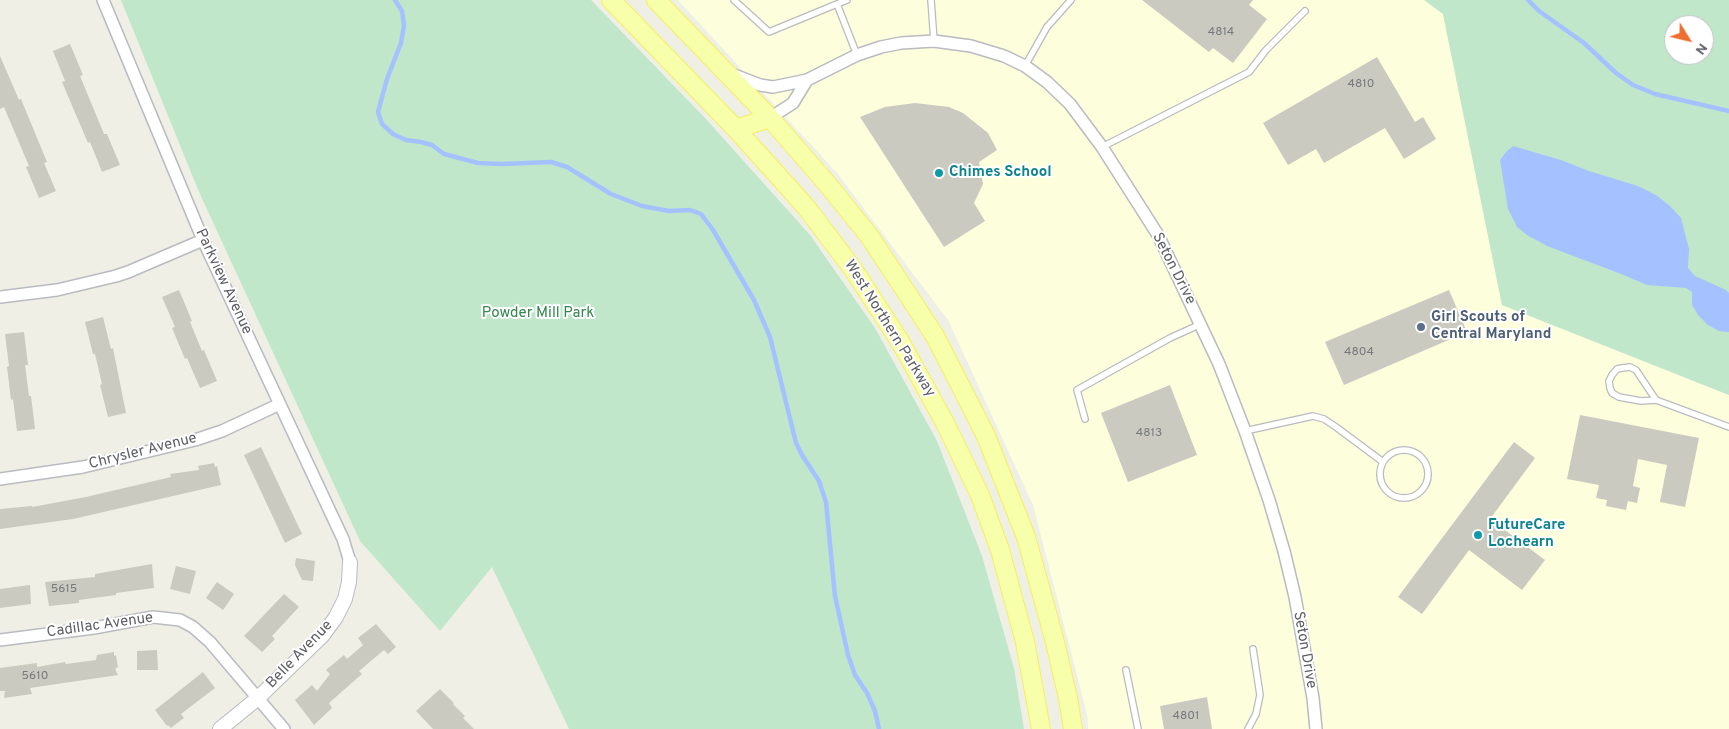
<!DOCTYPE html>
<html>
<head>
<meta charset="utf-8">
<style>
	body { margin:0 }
	#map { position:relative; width:1729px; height:729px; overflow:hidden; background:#efefe5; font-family:Overpass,sans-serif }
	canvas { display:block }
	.north { position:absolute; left:1664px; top:15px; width:50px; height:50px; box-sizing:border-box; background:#fff; border:1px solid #bebfc2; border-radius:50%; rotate:126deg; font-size:14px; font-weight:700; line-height:20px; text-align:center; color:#5d5e66 }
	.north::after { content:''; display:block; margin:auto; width:18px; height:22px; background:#ed6e2e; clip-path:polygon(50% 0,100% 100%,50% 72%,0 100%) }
</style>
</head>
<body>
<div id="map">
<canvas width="1729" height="729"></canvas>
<div class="north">N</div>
</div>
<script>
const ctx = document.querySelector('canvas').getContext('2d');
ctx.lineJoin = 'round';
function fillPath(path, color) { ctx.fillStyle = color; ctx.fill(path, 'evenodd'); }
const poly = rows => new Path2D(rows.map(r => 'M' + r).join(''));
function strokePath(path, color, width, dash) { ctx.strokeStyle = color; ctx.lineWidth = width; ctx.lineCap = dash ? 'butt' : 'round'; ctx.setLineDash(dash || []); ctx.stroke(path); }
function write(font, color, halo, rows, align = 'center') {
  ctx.font = font + ' Overpass,sans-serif'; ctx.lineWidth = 4; ctx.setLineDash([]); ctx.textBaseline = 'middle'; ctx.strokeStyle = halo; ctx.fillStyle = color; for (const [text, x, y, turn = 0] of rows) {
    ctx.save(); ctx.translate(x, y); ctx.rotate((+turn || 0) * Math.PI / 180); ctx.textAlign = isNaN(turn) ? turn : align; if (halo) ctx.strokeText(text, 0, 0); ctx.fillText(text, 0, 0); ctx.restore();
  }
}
fillPath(poly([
	[678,0,1424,0,1443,14,1502,305,1729,395,1729,729,1088,729,1087,714,1033,505,948,320,837,173]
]), '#fdfedb');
fillPath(poly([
	[121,0,591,0,705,118,810,235,875,328,937,441,982,556,1014,668,1024,729,569,729,492,567,440,631,360,541,199,192],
	[1424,0,1729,0,1729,395,1502,305,1443,14],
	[1674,25,1704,25,1704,55,1674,55]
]), '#c1e7cb');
fillPath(poly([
	[1513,146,1561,160,1589,171,1638,186,1656,195,1670,206,1681,218,1689,249,1688,268,1695,276,1726,290,1729,293,1729,332,1719,331,1708,325,1698,315,1692,305,1692,292,1686,288,1647,285,1621,274,1547,246,1527,235,1517,227,1508,209,1500,160,1506,152]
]), '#a5c1ff');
strokePath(poly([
	[395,0,402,11,404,26,401,43,387,79,378,112,382,124,393,134,406,140,421,142,432,145,444,154,478,163,502,164,551,162,567,167,611,194,642,206,669,211,690,210,701,214,713,230,754,300,770,337,796,443,802,455,819,481,826,502,835,596,848,655,855,675,867,693,875,711,879,729],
	[1528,0,1539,11,1584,43,1616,73,1633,85,1655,94,1729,111]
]), '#a5c1ff', 4.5);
fillPath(poly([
	[1142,0,1253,0,1249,5,1267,19,1233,63,1213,48,1209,52],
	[70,44,83,75,80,76,104,134,107,134,120,165,102,172,90,142,88,143,62,82,65,81,53,51],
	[0,56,19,100,21,99,47,162,44,163,56,191,39,198,26,167,29,166,4,107,0,109],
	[1377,57,1415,122,1423,117,1436,139,1404,159,1385,128,1324,163,1316,149,1288,165,1263,123],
	[915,103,949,107,963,113,988,133,997,150,979,162,983,184,974,203,985,221,944,247,860,117,885,107],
	[179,290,192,321,190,322,202,351,204,350,217,381,200,388,187,358,185,359,175,335,172,328,175,327,162,297],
	[1449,290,1467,332,1344,385,1325,342],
	[103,317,111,349,113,348,126,413,108,417,100,385,102,384,95,354,93,354,85,322],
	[24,332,28,365,25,365,29,396,31,396,35,429,17,431,13,399,11,400,7,367,9,366,5,334],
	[1170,385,1197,455,1128,482,1101,413],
	[1580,415,1699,438,1685,507,1660,502,1667,465,1638,459,1633,486,1640,488,1637,503,1628,501,1626,510,1606,506,1607,500,1596,498,1599,485,1567,479],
	[1514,442,1535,458,1490,519,1545,560,1522,590,1469,550,1422,614,1398,597],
	[261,447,302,534,285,543,244,455],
	[214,463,215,467,217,466,221,485,73,519,0,529,0,509,32,506,32,507,86,497,171,477,170,474,199,470,198,466],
	[296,558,315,561,313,581,302,580,295,565],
	[152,564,154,588,116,593,116,595,79,600,79,603,49,606,45,582,95,577,95,574],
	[176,566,196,571,190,594,170,589],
	[217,582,234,594,223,610,206,598],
	[30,585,31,604,0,608,0,589],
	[284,594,299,607,272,636,275,639,262,652,244,636],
	[376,624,396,647,388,654,384,650,359,671,362,674,329,703,332,708,314,725,295,700,312,685,317,691,330,674,326,670,344,655,347,659,363,645,358,638],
	[157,650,158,670,137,670,137,651],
	[114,652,114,656,116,655,118,667,115,669,118,675,30,688,32,694,4,698,5,691,0,691,0,668,37,663,37,667,65,662,66,664,96,660,97,655],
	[203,672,215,688,181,714,184,718,176,724,171,728,168,725,167,726,155,710],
	[440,689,454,703,453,704,465,716,463,718,474,729,433,729,416,711],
	[1207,697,1212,729,1164,729,1160,706]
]), '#cacac1');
const service = poly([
	[734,0,769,32,837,4],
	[847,0,837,4,857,55],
	[931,0,934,41],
	[1025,66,1047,27,1071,0],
	[1102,147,1249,72,1266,50,1305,11],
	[1656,400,1636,370,1630,367,1622,368,1617,369,1612,375,1609,381,1610,388,1612,393,1619,397,1641,401,1656,400,1729,427],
	[1085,419,1077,390,1170,338,1201,324],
	[1245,431,1313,416,1324,419,1336,427,1383,462],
	'1380 474a24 24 0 1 1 48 0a24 24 0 1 1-48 0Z',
	[1126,670,1138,729],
	[1248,729,1256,714,1260,695,1253,649]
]);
const minor = poly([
	[103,0,203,240,343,539,350,562],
	[734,75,760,85,773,87,788,84,807,80,857,55,881,47,901,43,934,41,971,46,1004,56,1025,66,1047,82,1070,104,1102,147,1158,235,1219,364,1245,431,1269,500,1284,551,1295,597,1313,698,1316,729],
	[770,118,793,103,807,80],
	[0,297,57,290,116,276,128,272,203,240],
	[0,479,83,467,195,440,222,431,280,404],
	[0,640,94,628,153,617,180,620,193,627,210,642,284,729]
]);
const tertiary = poly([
	[220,729,258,698,323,635,336,617,345,599,349,582,350,562]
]);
const primary = poly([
	[611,0,736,129,806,207,853,269,901,343,945,423,980,495,1000,550,1025,642,1041,729],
	[656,0,770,118,829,186,870,237,935,336,986,436,1026,537,1054,638,1068,698,1073,729],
	[736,129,770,118]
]);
strokePath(service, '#babbc1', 8);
strokePath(minor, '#babbc1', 14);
strokePath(tertiary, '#babbc1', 16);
strokePath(primary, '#f4f159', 20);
strokePath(service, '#fff', 5.5);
strokePath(minor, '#fff', 11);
strokePath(tertiary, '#fff', 14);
strokePath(primary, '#f7ffaa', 18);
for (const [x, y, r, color] of [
	[939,173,5,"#0f9aa8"],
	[1421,327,5,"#5c6f8a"],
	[1478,535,5,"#0f9aa8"]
]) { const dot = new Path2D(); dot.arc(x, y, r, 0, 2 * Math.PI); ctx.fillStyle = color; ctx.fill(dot); strokePath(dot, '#fff', 2); }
write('12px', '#78797d', null, [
	["4814",1221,33],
	["4810",1361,85],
	["4804",1359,353],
	["4813",1149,434],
	["5615",64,590],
	["5610",35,677],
	["4801",1186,717]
]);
write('bold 15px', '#0d838f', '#fff', [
	["Chimes School",949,173],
	["FutureCare",1488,526],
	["Lochearn",1488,543]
], 'left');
write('15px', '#5d5e66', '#fff', [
	["Seton Drive",1173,269,63],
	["Parkview Avenue",223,282,65],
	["West Northern Parkway",889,329,58],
	["Chrysler Avenue",143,452,-14],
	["Cadillac Avenue",100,626,-8],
	["Seton Drive",1304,650,80],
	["Belle Avenue",300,655,-46]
]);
write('15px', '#33864d', '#fff', [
	["Powder Mill Park",538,314]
]);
write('bold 15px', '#4e5e75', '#fff', [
	["Girl Scouts of",1431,318],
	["Central Maryland",1431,335]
], 'left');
</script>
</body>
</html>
